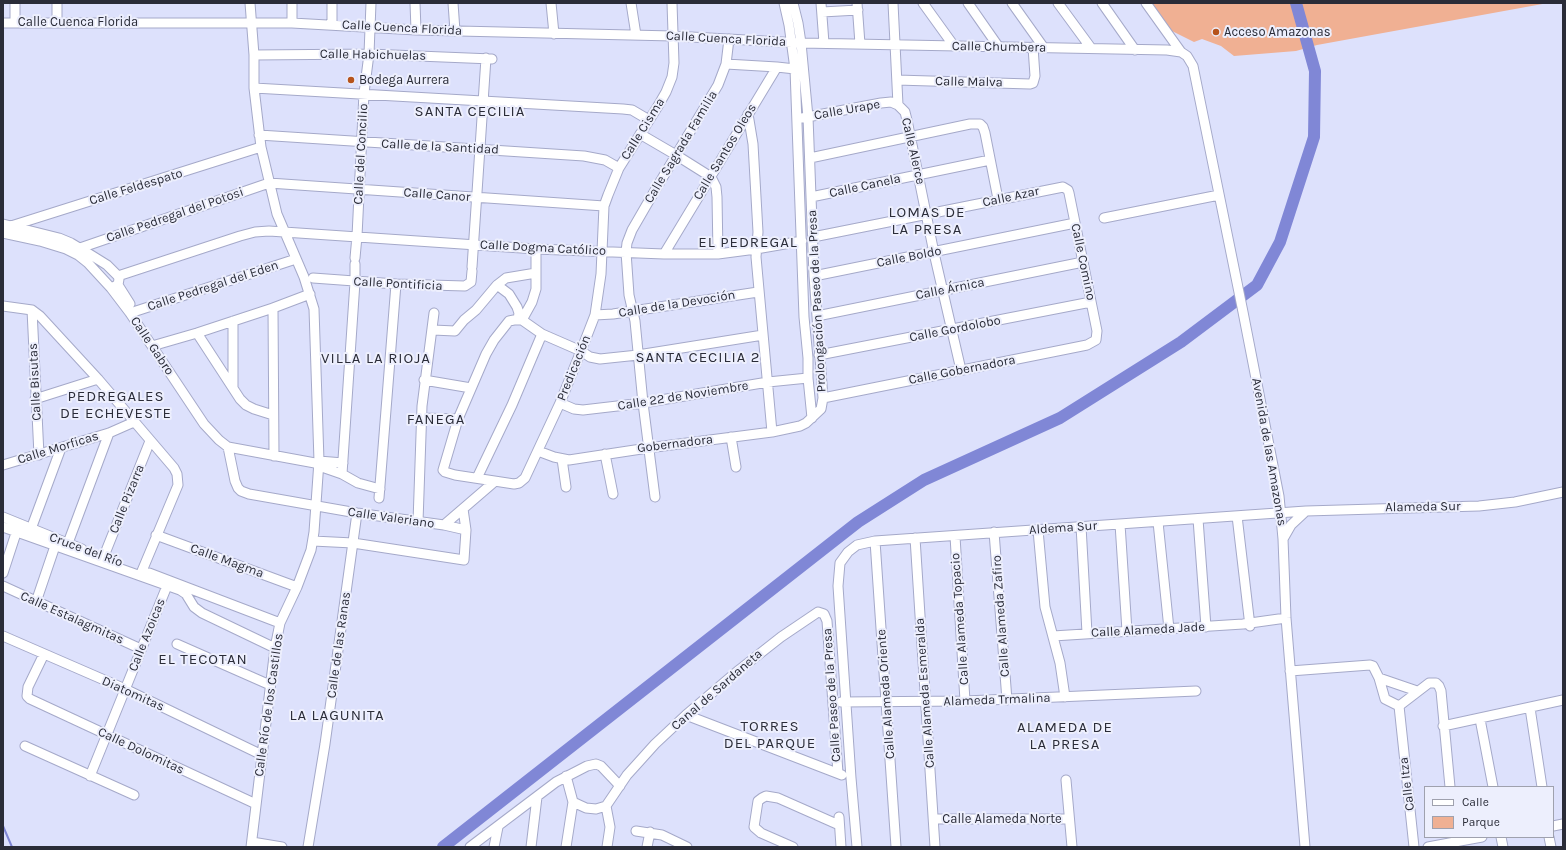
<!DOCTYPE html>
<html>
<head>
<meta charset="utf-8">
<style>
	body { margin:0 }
	#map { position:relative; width:1566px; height:850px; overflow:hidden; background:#dde1fc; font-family:Karla,sans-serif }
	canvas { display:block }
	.frame { position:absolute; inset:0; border:4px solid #2a2c38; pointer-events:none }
	.legend { position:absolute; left:1424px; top:786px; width:130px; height:52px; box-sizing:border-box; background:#edeffd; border:1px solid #9fa1ae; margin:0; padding:5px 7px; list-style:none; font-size:12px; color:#2a2c38 }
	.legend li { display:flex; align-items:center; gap:8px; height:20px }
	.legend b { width:20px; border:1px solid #9fa1ae }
</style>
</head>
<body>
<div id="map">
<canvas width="1566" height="850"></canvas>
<div class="frame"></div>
<ul class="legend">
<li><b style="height:5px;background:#fff"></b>Calle</li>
<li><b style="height:11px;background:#f0b093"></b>Parque</li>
</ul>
</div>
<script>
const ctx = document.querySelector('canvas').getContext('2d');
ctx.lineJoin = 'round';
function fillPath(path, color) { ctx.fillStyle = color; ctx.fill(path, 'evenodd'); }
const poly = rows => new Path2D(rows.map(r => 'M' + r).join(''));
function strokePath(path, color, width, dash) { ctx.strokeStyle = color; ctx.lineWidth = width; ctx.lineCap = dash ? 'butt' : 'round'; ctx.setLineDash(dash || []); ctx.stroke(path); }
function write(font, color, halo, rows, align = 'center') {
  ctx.font = font + ' Karla,sans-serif'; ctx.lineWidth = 4; ctx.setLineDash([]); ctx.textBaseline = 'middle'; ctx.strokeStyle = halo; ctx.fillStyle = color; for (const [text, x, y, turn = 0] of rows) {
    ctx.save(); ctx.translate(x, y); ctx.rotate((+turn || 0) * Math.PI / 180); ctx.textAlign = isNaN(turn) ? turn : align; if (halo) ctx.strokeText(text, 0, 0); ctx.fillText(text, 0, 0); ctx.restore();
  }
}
fillPath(poly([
	[1151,3,1548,3,1317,45,1296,51,1234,56,1221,46,1202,39,1194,42,1170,30]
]), '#f0b093');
strokePath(poly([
	[3,826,12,847]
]), '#8087d6', 2);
strokePath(poly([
	[443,847,858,522,924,480,1060,418,1181,342,1257,285,1280,242,1314,137,1315,71,1296,3]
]), '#8087d6', 12);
const minor = poly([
	[15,3,15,23],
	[250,3,254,55,254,88,261,147,277,214,304,277,314,309,319,461,314,532,311,550,297,587,280,623,275,648,251,847],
	[415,3,416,30],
	[453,3,455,31],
	[551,3,554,34],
	[631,3,636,35],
	[672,3,674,63,672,77,666,92,658,106,619,168,608,195,604,206,601,274,595,315,581,351,560,403,525,478,519,483,514,484,455,475,445,472,443,470,458,419,486,354,494,340,509,321,514,320,522,320,542,334,581,351,590,357,600,359,638,355,763,335],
	[784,3,789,25,795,69,804,317,808,358,808,378,812,418],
	[821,3,824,43],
	[857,3,860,44],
	[893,3,898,105,905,112,907,120,934,253,961,370],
	[923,3,954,46],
	[968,3,998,46],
	[1012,3,1044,48],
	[1058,3,1091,48],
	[1102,3,1135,50],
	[1146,3,1181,52],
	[822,12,858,10],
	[57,22,57,3],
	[3,23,292,23,416,30,673,36,801,43,1167,50,1181,52,1187,56,1193,66,1243,312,1279,496,1283,539,1286,618,1305,847],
	[292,23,292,3],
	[332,25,332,3],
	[254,55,369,54,492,59],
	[726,64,777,67],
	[897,80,1030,84,1033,83,1035,76,1033,47],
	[254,88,623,109,632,110,649,120],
	[748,114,753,144,758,232,756,257,772,432],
	[802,118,881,103,891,102,898,105],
	[640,134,676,155,711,177,716,187,717,197,718,254],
	[259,135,584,156,605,160,619,168],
	[810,158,970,124,980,124,983,127,985,133,998,199],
	[811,197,990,160],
	[1104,218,1219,195],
	[3,224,59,238,71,243,91,255,107,265,118,276,119,279,118,285,130,304],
	[11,226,261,147],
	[3,233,40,241,66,249,78,255,88,263,111,288,117,285],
	[813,237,1063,187,1068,190,1069,193,1097,331,1096,340,1087,345,823,398],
	[80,248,269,183,604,206],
	[664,254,777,67,795,69],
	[355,258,357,236,364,93,369,54,371,3],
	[472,267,486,58],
	[118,276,240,236,255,232,269,231,536,249,664,254,718,254,756,249,802,241],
	[814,276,1075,223],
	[313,278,396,284,465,286,471,282,472,271],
	[497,285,509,294,517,307,519,313,518,320],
	[111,288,130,313,204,424,219,440,228,447,315,463,319,466,342,474,358,483,380,489],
	[3,306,32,310,40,316,98,379,174,468,177,474,178,485,142,571],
	[273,308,274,456],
	[32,310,39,455],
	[130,313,296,259],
	[595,315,613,314,758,292],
	[817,316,1083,262],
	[522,320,532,302,536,289,536,273],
	[433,330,455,331,464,320,476,310,497,285,506,278,536,273,536,249],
	[197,333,240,399,246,405,254,409,273,415],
	[152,346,197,333,273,308,310,294],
	[819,355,1091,302],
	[424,380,471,388],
	[233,388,233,321],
	[35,399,98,379],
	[560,403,574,409,583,410,643,403,768,382,808,378],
	[421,418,458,419],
	[731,437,736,467],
	[228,447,235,481,238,488,241,491,249,494,357,513,444,525,466,530],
	[538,451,554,457,569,460,648,448,772,432,800,426,806,423,821,409,823,398,814,276,808,117,801,43,798,23,793,3],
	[605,454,613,494],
	[562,459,566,487],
	[315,463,319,461,343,463],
	[3,465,109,433,134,422],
	[342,474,355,282,355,264],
	[477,478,512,405,542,334],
	[655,497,643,403,635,321,629,295,626,252,627,243,632,230,654,192,718,85,726,64,729,39],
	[379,498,396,284],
	[1237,516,1250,626],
	[3,517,82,549],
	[1198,519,1206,627],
	[418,522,422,406,434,313],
	[1158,522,1169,629],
	[1120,524,1127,631],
	[444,525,494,482],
	[1081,526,1087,633],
	[3,527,180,590,186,594,194,607,202,613,275,648],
	[31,529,61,448],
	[1038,530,1045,607,1060,663,1065,697],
	[994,532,1007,700],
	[156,535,297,587],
	[955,536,965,701],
	[915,538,935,847],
	[1283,539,1291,525,1306,511],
	[313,541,353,543,464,560,466,530,463,509],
	[875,541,896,847],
	[68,543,109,433],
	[104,556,150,441],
	[3,573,18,527],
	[149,573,280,623],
	[3,586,141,649],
	[36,602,55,546],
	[3,636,125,689,262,755],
	[1053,636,1243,624,1286,618],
	[177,644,270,685],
	[44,654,28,687,27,696,30,699,256,804],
	[1290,671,1370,665,1373,666,1379,678,1385,699,1399,706],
	[1379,678,1417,691],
	[841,702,965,701,1196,691],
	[1530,708,1542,787],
	[686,715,842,775],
	[1480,719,1493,787],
	[1443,726,1563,700],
	[25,746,134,795],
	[90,776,169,581],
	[566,776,573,802,586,808,596,809,606,806],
	[1066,780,1072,847],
	[839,817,841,847],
	[934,819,1069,819],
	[1553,826,1563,824],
	[636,831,662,835,687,847],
	[1501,837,1503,847],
	[1549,837,1551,847],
	[252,842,282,847],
	[308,847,325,744,357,513],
	[470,847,556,782,587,766,596,764,601,766,620,786],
	[494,847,498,827],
	[531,847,537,797],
	[566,847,573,802],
	[607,847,610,827,606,806,627,775,637,764,655,744,686,715,739,670,781,637,818,612,824,614,827,621,838,773],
	[647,847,650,832],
	[793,847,761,833,754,827,758,801,762,798,766,796,778,798,839,825],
	[857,847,851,778,838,586,840,563,848,552,857,545,875,541,1306,511,1479,506,1515,502,1563,492],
	[1414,847,1399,706,1429,683,1436,683,1439,686,1441,691,1450,787],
	[1428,847,1482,837]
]);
strokePath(minor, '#a5a9c9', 11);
strokePath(minor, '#fff', 9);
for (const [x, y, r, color] of [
	[1216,32,4,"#b6531b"],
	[351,80,4,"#b6531b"]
]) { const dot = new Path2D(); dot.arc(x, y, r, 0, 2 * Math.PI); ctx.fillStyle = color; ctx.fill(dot); strokePath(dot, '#edeffd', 1.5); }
write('13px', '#2a2c38', '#edeffd', [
	["Calle Cuenca Florida",78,22],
	["Calle Cuenca Florida",402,28,3],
	["Calle Cuenca Florida",726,39,3],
	["Calle Chumbera",999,47,1],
	["Calle Habichuelas",373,55,1],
	["Calle Malva",969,82,1],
	["Calle Urape",847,110,-10],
	["Calle Cisma",643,129,-58],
	["Calle de la Santidad",440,147,3],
	["Calle Sagrada Familia",681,147,-59],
	["Calle Alerce",913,151,77],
	["Calle Santos Oleos",725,152,-59],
	["Calle del Concilio",361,154,-87],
	["Calle Canela",865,186,-12],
	["Calle Feldespato",136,187,-17],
	["Calle Canor",437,195,4],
	["Calle Azar",1011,197,-12],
	["Calle Pedregal del Potosi",175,215,-19],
	["Calle Dogma Católico",543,248,3],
	["Calle Boldo",909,257,-11],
	["Calle Comino",1083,262,78],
	["Calle Pontificia",398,284,3],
	["Calle Pedregal del Eden",213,286,-18],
	["Calle Árnica",950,289,-11],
	["Prolongación Paseo de la Presa",817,301,-93],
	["Calle de la Devoción",677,304,-9],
	["Calle Gordolobo",955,329,-11],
	["Calle Gabro",152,346,56],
	["Predicación",574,368,-68],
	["Calle Gobernadora",962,370,-11],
	["Calle Bisutas",35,382,-93],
	["Calle 22 de Noviembre",683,396,-9],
	["Gobernadora",675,444,-7],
	["Calle Morficas",58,448,-17],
	["Avenida de las Amazonas",1269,452,80],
	["Calle Pizarra",127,499,-68],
	["Alameda Sur",1423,507,-1],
	["Calle Valeriano",391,518,8],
	["Aldema Sur",1063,528,-4],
	["Cruce del Río",86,550,20],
	["Calle Magma",227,561,20],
	["Calle Alameda Zafiro",1001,616,-94],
	["Calle Estalagmitas",72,618,24],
	["Calle Alameda Topacio",960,619,-94],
	["Calle Alameda Jade",1148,630,-3],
	["Calle Azoicas",147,635,-68],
	["Calle de las Ranas",339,645,-82],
	["Canal de Sardaneta",717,690,-41],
	["Calle Alameda Esmeralda",925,693,-94],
	["Diatomitas",133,694,24],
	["Calle Alameda Oriente",886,694,-94],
	["Calle Paseo de la Presa",832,695,-94],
	["Alameda Trmalina",997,700,-2],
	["Calle Río de los Castillos",269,705,-82],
	["Calle Dolomitas",141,751,25],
	["Calle Itza",1407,784,-97],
	["Calle Alameda Norte",1002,819]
]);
write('13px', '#2a2c38', '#edeffd', [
	["Acceso Amazonas",1224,32],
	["Bodega Aurrera",359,80]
], 'left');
ctx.letterSpacing = '1px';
write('15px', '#2a2c38', '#edeffd', [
	["SANTA CECILIA",470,112],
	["LOMAS DE",927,213],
	["LA PRESA",927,230],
	["EL PEDREGAL",748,243],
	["SANTA CECILIA 2",698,358],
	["VILLA LA RIOJA",376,359],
	["PEDREGALES",116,397],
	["DE ECHEVESTE",116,414],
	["FANEGA",436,420],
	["EL TECOTAN",203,660],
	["LA LAGUNITA",337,716],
	["TORRES",770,727],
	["DEL PARQUE",770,744],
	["ALAMEDA DE",1065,728],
	["LA PRESA",1065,745]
]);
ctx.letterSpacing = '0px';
</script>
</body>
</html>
